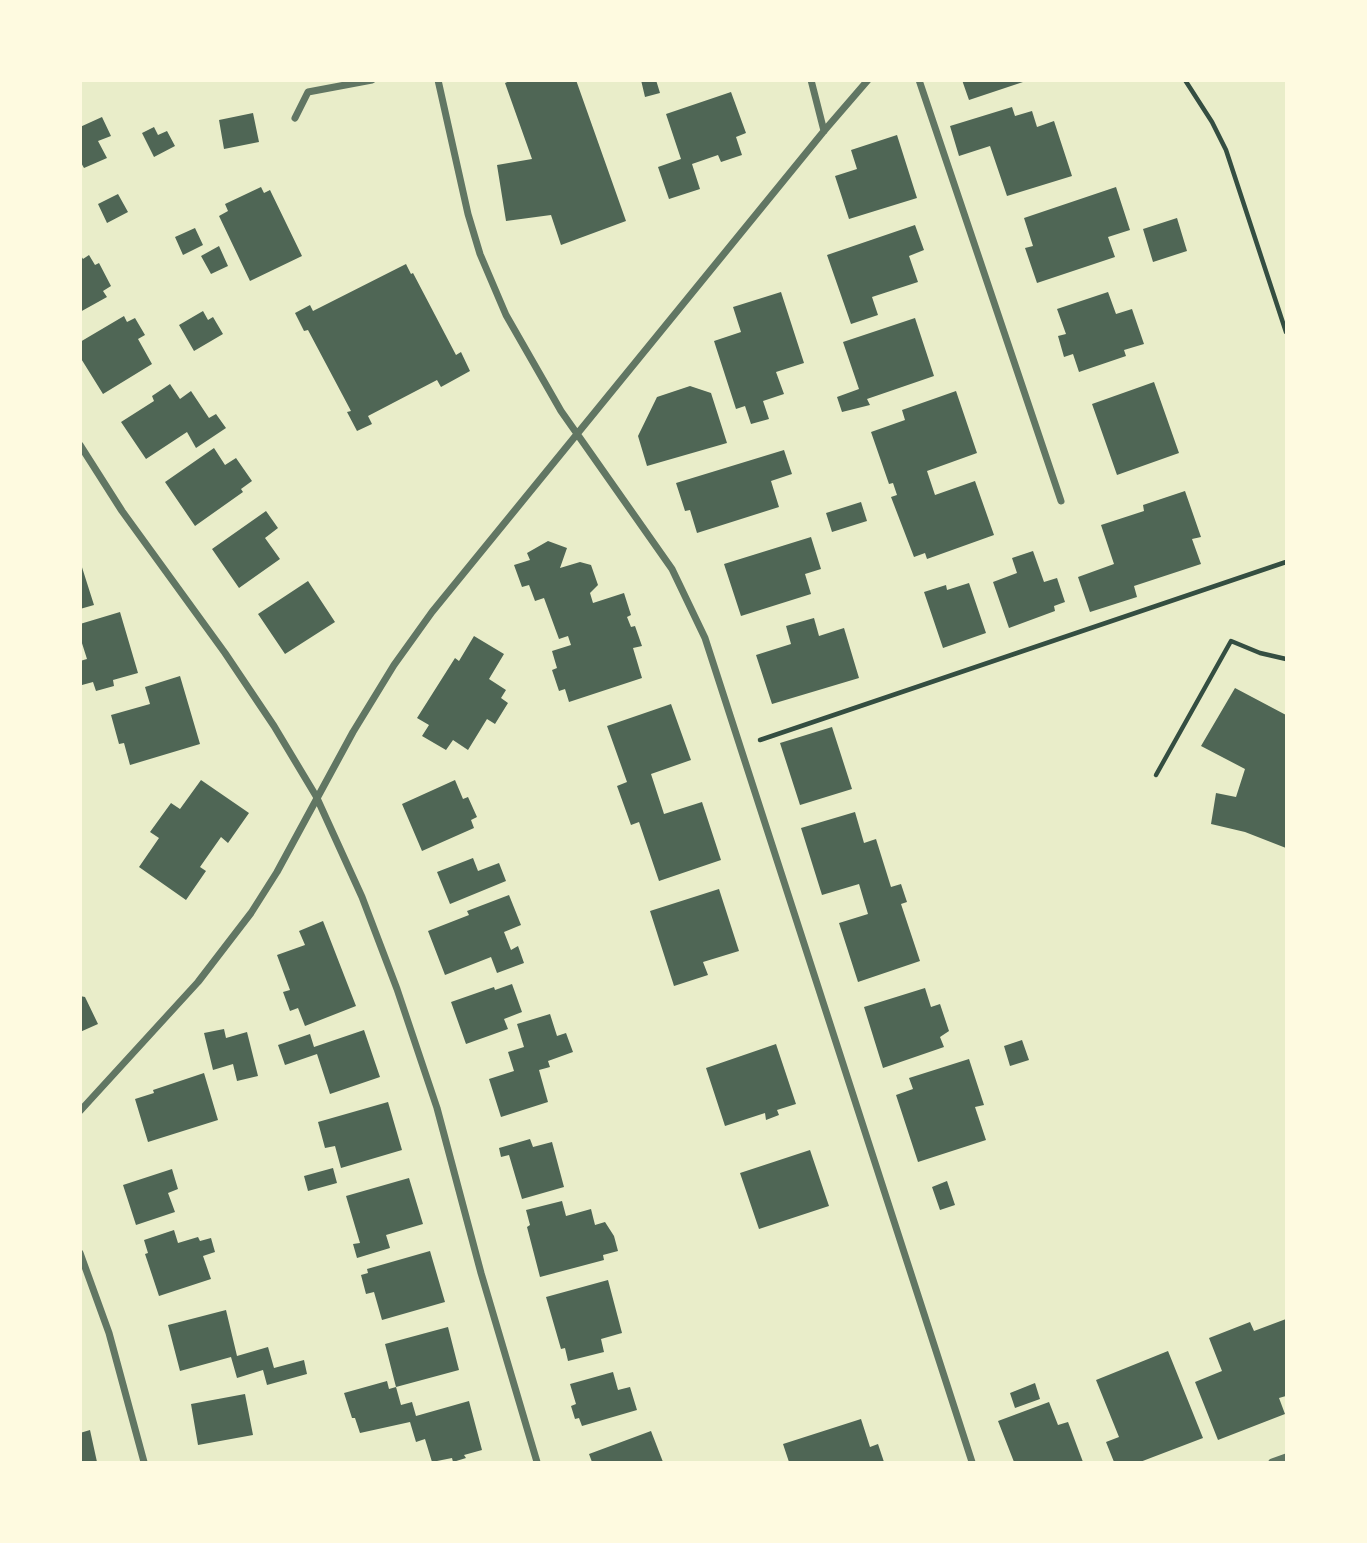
<!DOCTYPE html>
<html>
<head>
<meta charset="utf-8">
<style>
	body { margin:0 }
	#map { position:relative; width:1367px; height:1543px; overflow:hidden; background:#e9edc9; font-family:Roboto,sans-serif }
	canvas { display:block }
	.frame { position:absolute; inset:0; border:82px solid #fefae0; pointer-events:none }
</style>
</head>
<body>
<div id="map">
<canvas width="1367" height="1543"></canvas>
<div class="frame"></div>
</div>
<script>
const ctx = document.querySelector('canvas').getContext('2d');
ctx.lineJoin = 'round';
function fillPath(path, color) { ctx.fillStyle = color; ctx.fill(path, 'evenodd'); }
const poly = rows => new Path2D(rows.map(r => 'M' + r).join(''));
function strokePath(path, color, width, dash) { ctx.strokeStyle = color; ctx.lineWidth = width; ctx.lineCap = dash ? 'butt' : 'round'; ctx.setLineDash(dash || []); ctx.stroke(path); }
fillPath(poly([
	[512,80,576,80,626,221,561,245,551,215,506,221,497,165,532,159,505,83],
	[641,80,656,80,660,93,645,97],
	[962,80,1026,80,1026,81,969,100],
	[731,92,746,133,736,137,742,155,721,162,718,155,692,164,700,189,669,199,658,167,681,159,666,114],
	[1012,107,1015,116,1032,111,1037,127,1054,121,1072,176,1007,196,990,146,959,156,950,126],
	[253,113,259,142,224,149,219,120],
	[102,117,111,136,98,141,107,158,84,168,80,161,80,127],
	[154,127,158,135,167,131,175,146,154,157,142,133],
	[897,135,917,198,849,219,835,176,857,169,851,150],
	[261,187,264,193,270,190,302,256,250,281,219,216,228,211,225,204],
	[1116,187,1130,230,1108,237,1115,257,1037,283,1025,248,1033,246,1024,218],
	[118,194,128,212,107,223,98,204],
	[1177,218,1187,251,1153,262,1143,229],
	[915,225,924,250,909,256,918,282,872,297,878,315,851,324,827,255],
	[195,228,203,245,183,255,175,237],
	[219,246,228,266,211,274,201,256],
	[80,254,83,259,89,255,95,265,99,263,111,286,103,291,107,297,80,312],
	[406,264,411,274,413,273,456,355,461,352,470,371,441,387,437,380,368,416,372,424,357,431,347,412,351,411,308,330,304,331,295,313,310,305,313,311],
	[781,292,804,363,776,372,784,394,763,401,769,419,751,424,745,406,736,409,714,341,741,332,733,307],
	[1108,292,1116,314,1132,309,1144,344,1124,350,1126,356,1079,372,1073,354,1064,357,1058,336,1066,334,1057,309],
	[203,311,208,320,213,317,223,334,194,351,179,325],
	[124,316,127,322,135,318,145,335,138,339,152,364,103,394,80,357,80,342],
	[915,318,934,376,867,399,870,405,842,412,837,397,859,389,843,342],
	[1154,382,1179,453,1117,475,1092,404],
	[170,384,180,399,191,391,209,418,216,414,226,428,196,448,187,432,146,459,121,422,154,401,152,396],
	[690,386,711,393,727,443,647,466,638,436,657,397],
	[956,391,977,453,927,471,935,495,975,481,994,535,927,559,925,553,914,557,891,497,897,495,893,483,889,484,871,432,905,420,902,410],
	[214,448,225,465,236,458,252,481,241,489,243,492,195,526,165,482],
	[784,450,792,474,771,481,779,507,697,533,690,510,685,511,676,483],
	[1185,491,1201,537,1192,539,1201,564,1134,586,1137,597,1090,612,1078,577,1114,564,1101,525,1144,511,1143,505],
	[861,502,867,521,832,532,826,513],
	[266,511,278,528,265,538,280,559,239,588,212,549],
	[811,537,821,569,805,574,811,594,741,616,724,564],
	[548,541,567,548,560,568,580,562,591,565,598,585,590,593,593,603,624,593,631,615,627,617,631,627,635,626,642,646,633,648,642,678,569,702,565,689,559,691,552,670,557,668,552,651,571,645,568,636,559,639,544,598,535,601,529,585,522,587,514,565,530,560,527,553],
	[1033,551,1044,582,1057,578,1065,602,1054,606,1055,611,1009,628,993,582,1017,573,1012,558],
	[80,561,94,605,80,609],
	[308,581,335,622,285,654,258,614],
	[969,583,986,633,943,648,924,592,946,585,947,590],
	[120,612,138,673,113,680,114,686,96,691,93,682,82,685,80,681,80,661,87,659,80,637,80,624],
	[814,618,819,636,844,628,859,678,772,704,756,655,791,644,786,626],
	[474,636,504,654,489,679,506,690,501,698,508,703,495,724,487,719,468,750,453,740,446,750,422,736,429,725,417,718,455,658,459,661],
	[180,676,200,744,130,765,124,743,119,744,111,715,150,704,145,687],
	[1235,688,1286,715,1286,848,1245,832,1211,824,1216,793,1236,797,1245,769,1201,746],
	[671,704,691,760,651,774,664,814,702,802,721,860,659,881,639,822,631,825,617,786,627,782,607,726],
	[832,727,852,789,800,805,780,743],
	[201,780,249,813,228,843,221,837,200,867,206,871,186,900,139,867,159,838,150,832,171,803,180,809],
	[455,780,463,799,468,797,477,817,471,820,474,828,422,851,402,804],
	[855,812,864,843,876,839,891,887,901,884,907,902,901,904,920,961,858,982,839,923,868,914,859,884,822,895,801,828],
	[473,858,478,871,499,863,506,881,450,904,437,872],
	[719,889,739,951,703,962,708,975,674,986,650,911],
	[509,895,521,925,504,932,511,950,518,946,524,963,497,973,491,957,445,975,428,931,469,915,467,911],
	[323,921,356,1006,305,1026,298,1008,290,1011,283,992,290,990,277,955,305,945,299,931],
	[512,984,522,1012,504,1019,508,1029,466,1044,451,1002,494,987,495,990],
	[925,988,931,1007,940,1004,949,1031,940,1037,944,1047,883,1068,864,1007],
	[80,996,85,997,98,1024,80,1032],
	[550,1014,557,1036,566,1033,573,1052,548,1061,550,1067,539,1070,548,1102,501,1117,489,1079,514,1071,508,1052,524,1047,517,1024],
	[224,1029,226,1038,247,1032,258,1076,237,1081,233,1064,213,1070,204,1033],
	[364,1030,380,1077,330,1094,317,1054,285,1065,278,1045,310,1034,314,1047],
	[1022,1040,1029,1060,1010,1066,1004,1046],
	[776,1044,796,1104,777,1110,779,1115,766,1120,765,1113,725,1126,706,1068],
	[969,1059,984,1105,975,1107,986,1140,918,1162,896,1095,913,1089,909,1078],
	[204,1073,218,1120,148,1142,135,1099,154,1093,153,1090],
	[388,1102,402,1150,341,1168,335,1146,325,1148,318,1122],
	[530,1139,533,1147,552,1142,564,1187,522,1199,509,1155,501,1157,499,1148],
	[810,1150,829,1206,759,1229,740,1173],
	[333,1168,337,1183,308,1191,304,1176],
	[172,1169,178,1189,168,1193,175,1212,136,1225,123,1185],
	[409,1178,423,1224,386,1235,390,1248,357,1258,353,1244,360,1243,346,1196],
	[947,1181,955,1205,940,1210,932,1187],
	[562,1201,566,1216,591,1209,595,1225,605,1222,614,1236,618,1251,603,1255,604,1260,540,1277,527,1227,530,1225,526,1210],
	[174,1230,178,1243,198,1237,200,1241,211,1238,215,1252,203,1256,211,1279,159,1296,145,1254,148,1253,144,1240],
	[430,1251,445,1302,382,1320,374,1292,366,1294,361,1275,368,1273,367,1269],
	[608,1280,622,1333,601,1339,604,1352,568,1361,565,1348,561,1349,546,1297],
	[226,1310,237,1356,268,1347,274,1368,304,1360,307,1374,267,1385,263,1370,237,1378,231,1357,180,1371,168,1325],
	[1286,1319,1286,1396,1279,1398,1285,1414,1218,1440,1195,1382,1222,1371,1209,1338,1250,1322,1254,1331],
	[448,1327,459,1370,396,1387,385,1344],
	[1168,1351,1203,1438,1140,1462,1114,1462,1106,1442,1119,1437,1096,1380],
	[613,1372,618,1390,630,1387,637,1410,582,1426,579,1418,575,1419,571,1406,576,1404,570,1384],
	[387,1381,389,1389,396,1387,401,1405,412,1402,416,1416,469,1401,482,1450,464,1455,466,1458,453,1462,452,1458,432,1462,425,1439,416,1442,410,1422,360,1433,355,1418,352,1418,344,1393],
	[1035,1383,1040,1399,1015,1408,1010,1393],
	[245,1394,253,1435,198,1445,191,1404],
	[1049,1402,1058,1425,1068,1422,1083,1462,1014,1462,998,1421],
	[861,1419,870,1447,878,1444,884,1462,789,1462,783,1444],
	[90,1430,97,1462,80,1462,80,1433],
	[651,1431,663,1462,592,1462,589,1454]
]), '#4f6655');
strokePath(poly([
	[1185,80,1212,122,1226,150,1286,332],
	[760,740,1286,562],
	[1156,775,1231,641,1260,653,1286,659]
]), '#344e41', 4.5);
strokePath(poly([
	[438,80,468,214,480,254,506,315,561,411,672,569,705,638,972,1462],
	[811,80,824,131],
	[919,80,1061,501],
	[295,118,308,92,372,80],
	[80,445,122,511,225,653,274,726,316,796,362,897,397,989,437,1108,481,1273,537,1462],
	[80,1111,198,982,251,913,277,872,353,732,394,665,432,612,824,131,868,80],
	[80,1253,109,1333,144,1462],
	[1272,1462,1286,1457]
]), '#617663', 7);
</script>
</body>
</html>
